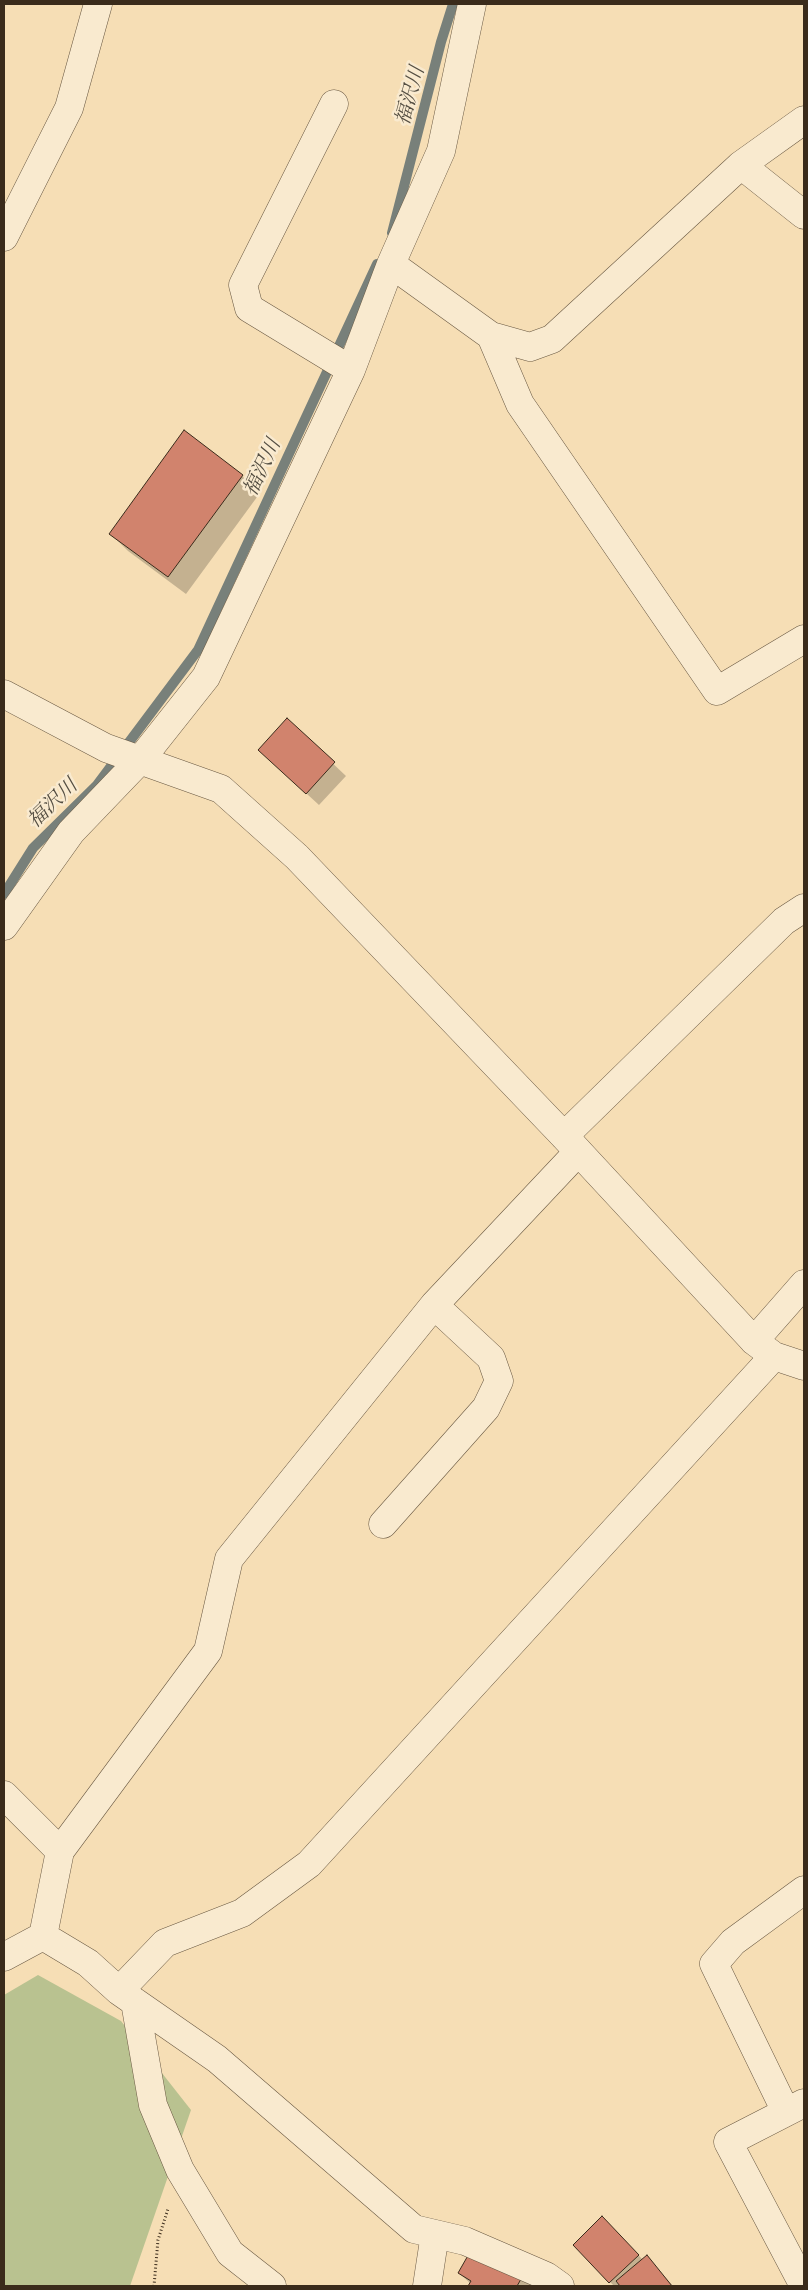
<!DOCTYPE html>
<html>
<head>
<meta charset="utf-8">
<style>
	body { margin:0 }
	#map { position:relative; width:808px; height:2290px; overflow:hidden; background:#f6deb5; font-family:"Gentium Book Plus",serif }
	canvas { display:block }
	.frame { position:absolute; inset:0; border:5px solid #3a2b1b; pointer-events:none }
</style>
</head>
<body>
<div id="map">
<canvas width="808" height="2290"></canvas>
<div class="frame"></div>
</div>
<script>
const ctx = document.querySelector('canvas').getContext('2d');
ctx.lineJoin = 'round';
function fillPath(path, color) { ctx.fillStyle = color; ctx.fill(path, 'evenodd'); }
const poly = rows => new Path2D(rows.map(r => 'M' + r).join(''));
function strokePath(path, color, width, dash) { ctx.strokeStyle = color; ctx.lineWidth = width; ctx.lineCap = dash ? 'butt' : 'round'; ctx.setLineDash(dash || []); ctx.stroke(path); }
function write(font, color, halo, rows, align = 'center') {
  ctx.font = font + ' "Gentium Book Plus","Noto Serif JP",serif'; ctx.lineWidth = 5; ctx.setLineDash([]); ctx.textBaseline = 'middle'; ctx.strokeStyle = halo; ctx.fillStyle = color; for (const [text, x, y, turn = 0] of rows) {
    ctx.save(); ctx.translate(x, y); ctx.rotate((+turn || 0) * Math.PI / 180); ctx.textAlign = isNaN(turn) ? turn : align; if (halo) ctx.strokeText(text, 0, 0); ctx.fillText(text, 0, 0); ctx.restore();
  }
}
fillPath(poly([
	[38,1975,121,2021,191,2110,130,2286,4,2286,4,1995]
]), '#b9c290');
fillPath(poly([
	[242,476,260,493,186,594,128,551,111,534],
	[287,720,346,776,319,805,272,762],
	[615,2230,643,2260,647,2257,673,2286,614,2286,574,2245],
	[459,2273,523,2275,534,2286,470,2286,471,2284]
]), '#0003');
strokePath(poly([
	[392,233,441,42,453,4],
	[4,894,33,848,97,785,198,650,377,264]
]), '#78807a', 10);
const building = poly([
	[184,430,243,475,168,577,109,534,184,430],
	[287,718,335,762,306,794,258,750,287,718],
	[602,2216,639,2255,609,2283,573,2245,602,2216],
	[474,2245,524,2274,517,2286,468,2286,471,2281,458,2273,474,2245],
	[647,2255,672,2286,620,2286,616,2281,647,2255]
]);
fillPath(building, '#d1836d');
strokePath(building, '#3a2b1b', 1);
const minor = poly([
	[334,104,243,285,249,308,351,370],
	[741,165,804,120],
	[4,237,69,108,98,4],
	[391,264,491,336,530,347,552,339,741,165,804,215],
	[491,336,520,404,717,691,804,639],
	[4,694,106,748,221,789,297,857,564,1136,754,1341,774,1356,804,1366],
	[4,926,71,832,141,759,206,677,351,370,391,264,441,151,472,4],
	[564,1136,784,921,804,908],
	[754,1341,804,1284],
	[383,1524,486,1408,499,1381,491,1358,434,1305],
	[4,1795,60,1851],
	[43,1936,60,1851,208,1651,229,1559,434,1305,578,1152],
	[43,1936,88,1963,119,1991,217,2059,414,2229,465,2241,546,2276,560,2286],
	[4,1957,43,1936],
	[119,1991,165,1943,242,1913,309,1864,774,1356],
	[135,2002,153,2105,180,2170,230,2253,272,2286],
	[804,2103,728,2142,804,2286],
	[786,2112,714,1964,733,1942,804,1890],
	[427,2286,435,2234]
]);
strokePath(minor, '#695842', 29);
strokePath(poly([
	[154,2286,158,2240,168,2209]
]), '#3a2b1b', 3, [1, 2.5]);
strokePath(minor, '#f9eacf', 28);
write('italic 20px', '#544e42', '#f9eacf', [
	["福沢川",411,96,-75],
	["福沢川",263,468,-65],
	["福沢川",53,804,-44]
]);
</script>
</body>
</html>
